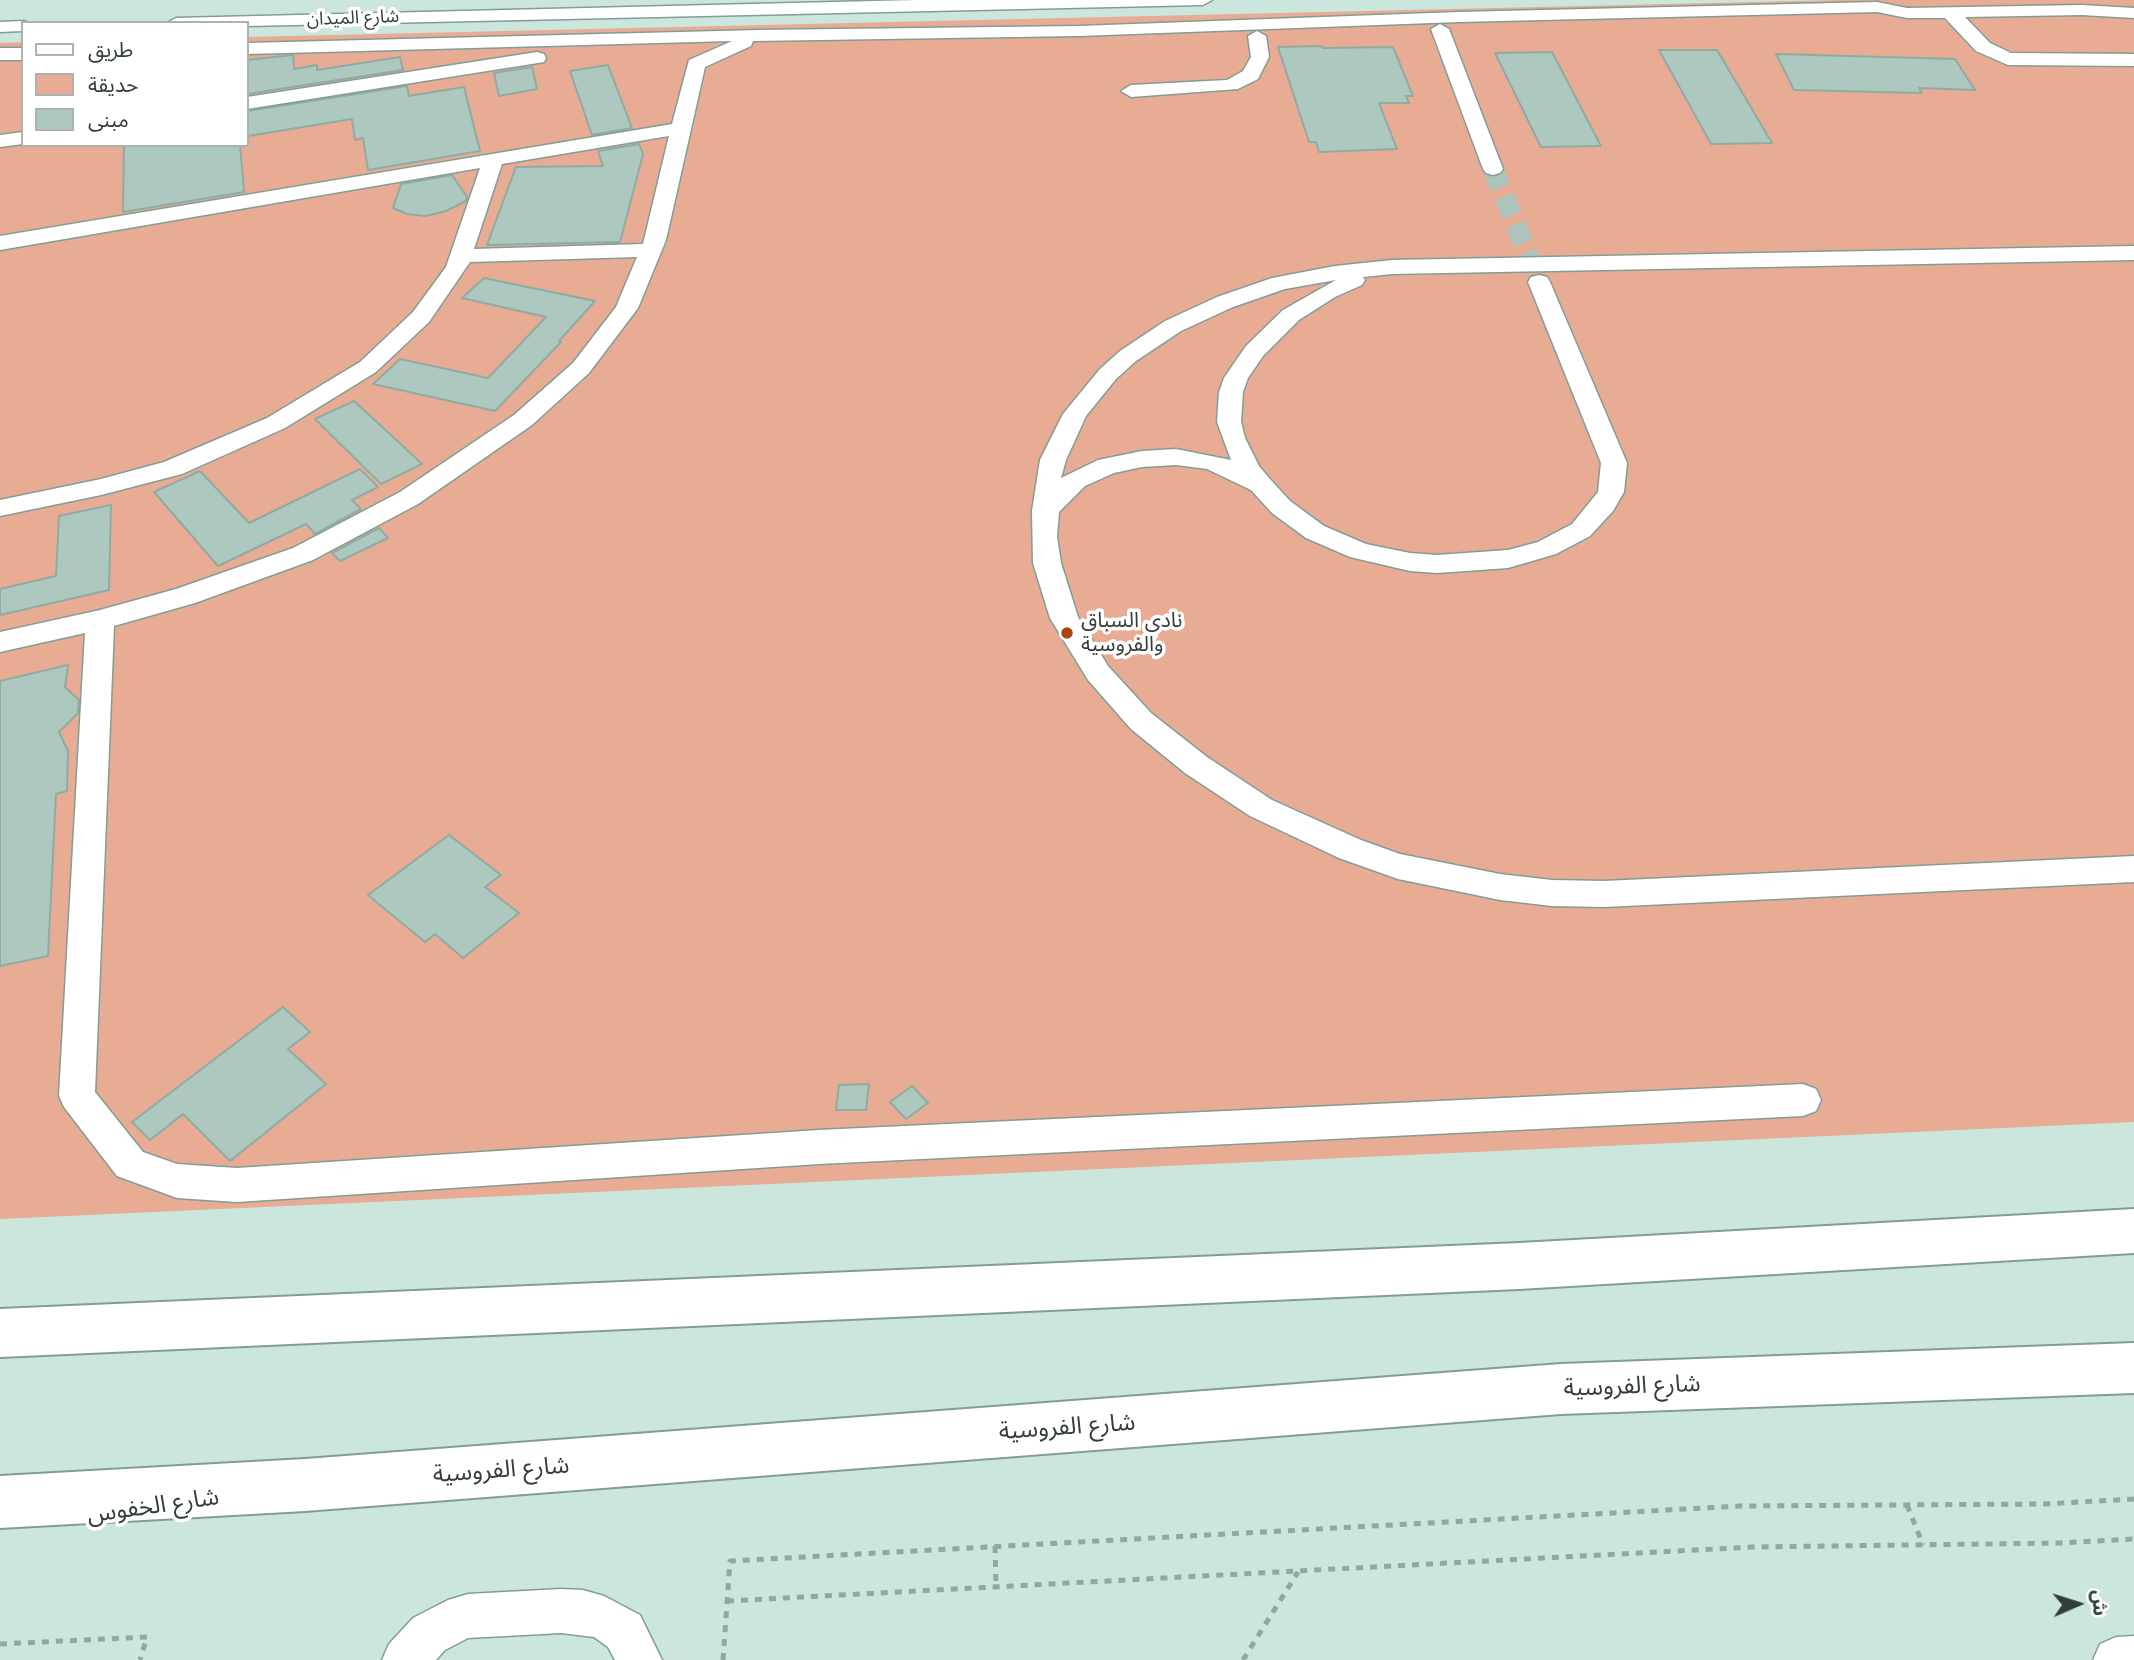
<!DOCTYPE html>
<html>
<head>
<meta charset="utf-8">
<style>
	body { margin:0 }
	#map { position:relative; width:2134px; height:1660px; overflow:hidden; background:#cae6dd; font-family:Inter,"Noto Sans Arabic",sans-serif }
	canvas { display:block }
	.legend { position:absolute; left:21px; top:21px; width:228px; height:126px; box-sizing:border-box; background:#fff; border:2px solid #adb2b0; margin:0; padding:9px 12px; list-style:none; font-size:21px; color:#333e3a }
	.legend li { display:flex; align-items:center; gap:14px; height:35px }
	.legend b { width:35px; border:2px solid #adb2b0 }
	.north { position:absolute; left:2043px; top:1569px; width:70px; height:70px; -webkit-text-stroke:5px #fff; paint-order:stroke; rotate:87deg; font-size:19px; font-weight:700; line-height:28px; text-align:center; color:#333e3a }
	.north::after { content:''; display:block; margin:auto; width:24px; height:32px; background:#333e3a; clip-path:polygon(50% 0,100% 100%,50% 72%,0 100%) }
</style>
</head>
<body>
<div id="map">
<canvas width="2134" height="1660"></canvas>
<ul class="legend">
<li><b style="height:9px;background:#fff"></b>طريق</li>
<li><b style="height:19px;background:#e8ab93"></b>حديقة</li>
<li><b style="height:19px;background:#adc8bf"></b>مبنى</li>
</ul>
<div class="north">ش</div>
</div>
<script>
const ctx = document.querySelector('canvas').getContext('2d');
ctx.lineJoin = 'round';
function fillPath(path, color) { ctx.fillStyle = color; ctx.fill(path, 'evenodd'); }
const poly = rows => new Path2D(rows.map(r => 'M' + r).join(''));
function strokePath(path, color, width, dash) { ctx.strokeStyle = color; ctx.lineWidth = width; ctx.lineCap = dash ? 'butt' : 'round'; ctx.setLineDash(dash || []); ctx.stroke(path); }
function write(font, color, halo, rows, align = 'center') {
  ctx.font = font + ' Inter,"Noto Sans Arabic",sans-serif'; ctx.lineWidth = 7; ctx.setLineDash([]); ctx.textBaseline = 'middle'; ctx.strokeStyle = halo; ctx.fillStyle = color; for (const [text, x, y, turn = 0] of rows) {
    ctx.save(); ctx.translate(x, y); ctx.rotate((+turn || 0) * Math.PI / 180); ctx.textAlign = isNaN(turn) ? turn : align; if (halo) ctx.strokeText(text, 0, 0); ctx.fillText(text, 0, 0); ctx.restore();
  }
}
fillPath(poly([
	[1839,0,2134,0,2134,1122,0,1219,0,43,23,42,23,145,247,145,247,37]
]), '#e8ab93');
const building = poly([
	[1322,46,1323,48,1393,47,1413,96,1406,96,1409,103,1379,103,1397,149,1319,152,1316,142,1309,142,1278,47,1322,46],
	[1659,50,1717,50,1772,143,1711,144,1659,50],
	[1552,52,1601,146,1541,147,1495,53,1552,52],
	[1776,54,1955,59,1975,90,1919,88,1922,93,1794,90,1776,54],
	[293,55,294,69,317,65,317,70,400,57,403,70,247,94,247,60,293,55],
	[608,65,632,128,592,135,570,71,608,65],
	[532,67,537,89,499,96,494,73,532,67],
	[407,86,409,96,464,87,480,151,368,170,363,138,355,140,352,119,248,136,247,111,407,86],
	[639,144,643,154,620,242,487,245,516,167,603,166,598,151,639,144],
	[124,145,240,145,244,192,123,212,124,145],
	[452,175,467,197,466,201,446,211,426,216,407,214,393,208,401,184,452,175],
	[484,278,595,301,559,341,561,342,495,411,373,384,400,359,488,378,546,317,462,298,484,278],
	[354,401,392,436,422,464,381,484,315,419,354,401],
	[360,469,378,487,352,500,361,509,315,534,306,524,218,566,154,492,200,471,249,523,360,469],
	[111,505,109,590,0,615,0,589,56,576,59,516,111,505],
	[379,528,388,538,340,561,332,553,379,528],
	[68,665,65,687,79,700,78,713,59,732,68,751,67,791,56,794,48,956,0,966,0,681,68,665],
	[449,835,501,875,485,887,519,913,463,958,435,934,425,942,368,895,449,835],
	[283,1007,310,1032,288,1049,326,1084,230,1161,183,1114,150,1140,132,1122,283,1007],
	[869,1084,866,1110,836,1110,839,1085,869,1084],
	[912,1086,928,1103,906,1119,890,1102,912,1086]
]);
fillPath(building, '#adc8bf');
strokePath(building, '#90aba3', 2);
strokePath(poly([
	[1493,169,1539,282]
]), '#acc4bc', 20, [20, 10]);
const minor = poly([
	[916,0,1212,0,1203,5,247,26,247,23,167,23,176,18,916,0],
	[1877,2,1907,8,2082,5,2134,8,2134,18,2082,15,1965,17,1990,43,2011,53,2134,54,2134,66,2008,65,1976,51,1945,18,1907,18,1877,12,1459,22,1079,36,753,41,751,46,705,67,666,240,638,308,589,373,532,425,418,504,313,560,195,603,114,626,95,1092,143,1152,177,1164,237,1168,819,1130,1803,1084,1816,1089,1821,1100,1816,1111,1803,1116,819,1164,237,1202,177,1198,117,1176,64,1107,59,1096,85,633,0,652,0,632,100,610,176,589,293,548,400,492,514,415,573,363,616,307,637,257,470,262,429,322,376,372,285,428,182,474,101,495,0,516,0,500,101,479,164,462,267,418,360,362,413,312,446,267,480,168,0,250,0,236,672,124,689,60,732,41,247,54,247,43,759,30,1079,26,1459,12,1877,2],
	[669,136,643,244,474,249,502,164,669,136],
	[23,21,30,23,23,23,23,31,0,32,0,22,23,21],
	[1440,24,1449,29,1503,169,1500,173,1493,175,1486,173,1483,169,1431,29,1440,24],
	[1257,31,1266,36,1269,57,1258,79,1238,89,1131,97,1121,91,1131,85,1227,80,1243,71,1251,57,1248,36,1257,31],
	[0,48,23,48,23,60,0,60,0,48],
	[537,52,544,54,546,58,544,62,247,109,247,97,537,52],
	[23,132,23,144,0,147,0,135,23,132],
	[2134,246,2134,260,1392,274,1363,277,1365,280,1362,285,1335,297,1299,320,1263,356,1248,378,1243,392,1241,422,1245,438,1259,466,1269,478,1290,501,1324,526,1366,544,1410,553,1437,555,1508,550,1538,542,1572,524,1598,492,1601,463,1528,282,1531,277,1539,275,1547,277,1550,282,1627,463,1624,492,1613,511,1590,536,1556,554,1508,568,1437,573,1410,571,1350,557,1306,538,1272,513,1251,490,1207,469,1176,465,1142,467,1114,473,1085,486,1059,512,1057,537,1061,563,1078,617,1108,666,1151,713,1207,757,1272,800,1361,840,1400,854,1500,874,1552,880,1604,881,2134,856,2134,882,1604,907,1552,906,1500,900,1398,879,1339,858,1250,816,1185,773,1131,729,1088,680,1050,618,1033,563,1032,511,1040,460,1063,414,1100,369,1120,351,1165,321,1217,297,1272,278,1335,266,1392,260,2134,246],
	[1336,280,1283,310,1246,346,1224,378,1219,392,1217,422,1231,460,1176,449,1142,451,1098,460,1061,478,1066,460,1086,416,1116,379,1136,361,1181,331,1233,307,1285,289,1336,280],
	[561,1589,583,1590,604,1596,640,1615,662,1660,615,1660,608,1647,594,1637,561,1633,468,1638,445,1650,436,1660,382,1660,389,1644,413,1618,448,1600,468,1594,561,1589],
	[2134,1636,2134,1660,2093,1660,2100,1644,2116,1637,2134,1636]
]);
const highway = poly([
	[2134,1209,2134,1253,1519,1289,0,1357,0,1309,1519,1243,2134,1209],
	[2134,1343,2134,1393,1561,1414,305,1511,0,1528,0,1476,305,1459,1561,1364,2134,1343]
]);
strokePath(minor, '#839d95', 3);
strokePath(highway, '#839d95', 4);
strokePath(poly([
	[1907,1505,1923,1545],
	[995,1546,996,1587],
	[727,1601,1753,1547,2060,1543,2134,1539],
	[0,1644,147,1637,140,1660],
	[723,1660,730,1561,1741,1506,2044,1504,2134,1499],
	[1243,1660,1298,1572]
]), '#91a7a0', 5, [7, 7]);
fillPath(minor, '#fff');
fillPath(highway, '#fff');
for (const [x, y, r, color] of [
	[1067,633,7,"#a84510"]
]) { const dot = new Path2D(); dot.arc(x, y, r, 0, 2 * Math.PI); ctx.fillStyle = color; ctx.fill(dot); strokePath(dot, '#fff', 2.5); }
write('18px', '#333e3a', '#fff', [
	["شارع الميدان",353,18,-2]
]);
write('21px', '#333e3a', '#fff', [
	["نادي السباق",1081,621],
	["والفروسية",1081,645]
], 'left');
write('24px', '#333e3a', '#fff', [
	["شارع الفروسية",1632,1386,-2],
	["شارع الفروسية",1067,1427,-4],
	["شارع الفروسية",501,1470,-4],
	["شارع الخفوس",153,1506,-8]
]);
</script>
</body>
</html>
